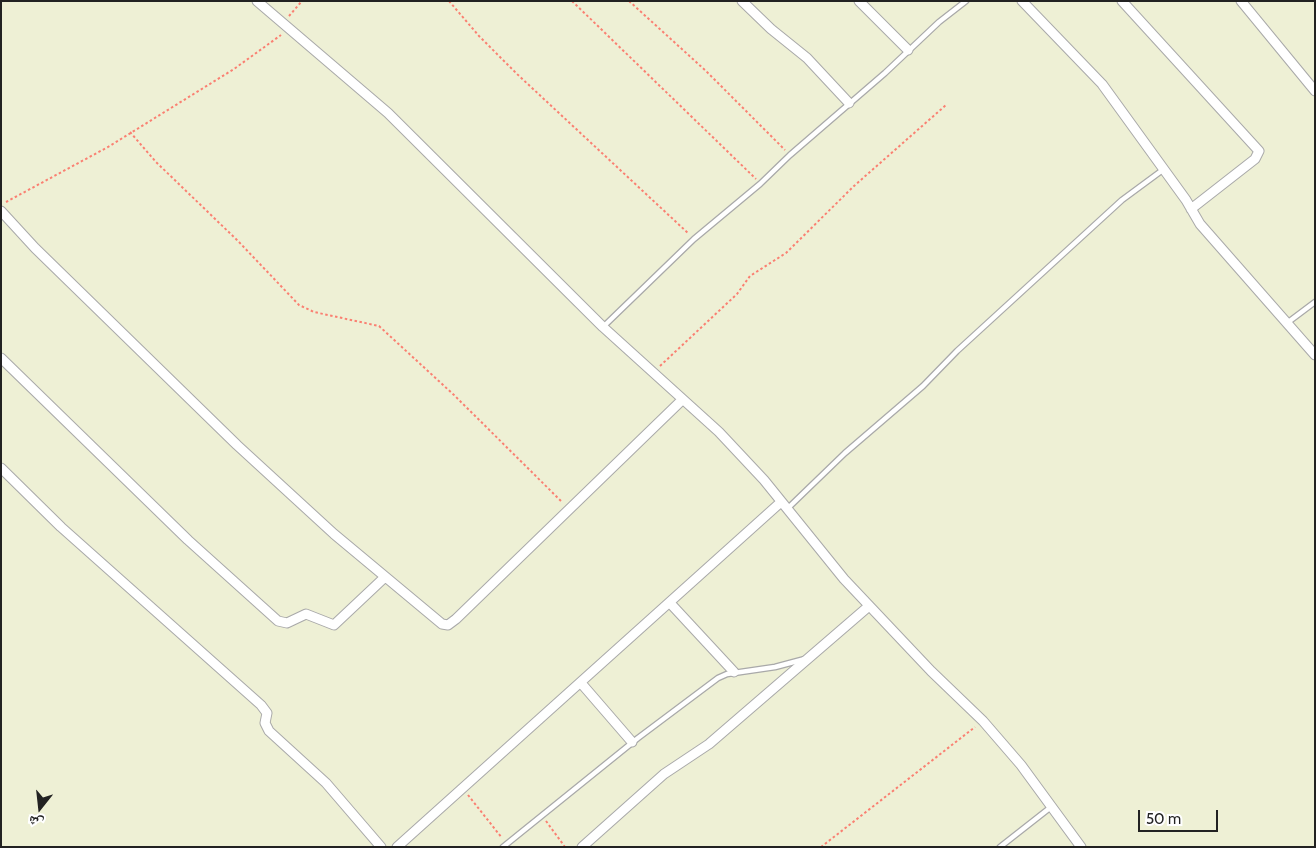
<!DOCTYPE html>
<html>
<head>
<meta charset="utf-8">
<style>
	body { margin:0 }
	#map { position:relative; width:1316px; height:848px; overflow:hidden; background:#f2efe9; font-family:Cabin,"Noto Naskh Arabic",sans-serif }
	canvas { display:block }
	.frame { position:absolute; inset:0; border:2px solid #222; pointer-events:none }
	.north { position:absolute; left:15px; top:783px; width:50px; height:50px; -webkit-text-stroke:4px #fff; paint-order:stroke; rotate:196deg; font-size:14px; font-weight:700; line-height:20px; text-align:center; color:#222 }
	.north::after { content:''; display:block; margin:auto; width:18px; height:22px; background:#222; clip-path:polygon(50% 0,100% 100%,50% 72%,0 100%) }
	.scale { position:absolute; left:1138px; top:810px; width:80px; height:22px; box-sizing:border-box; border:2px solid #222; border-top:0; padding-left:6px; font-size:15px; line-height:18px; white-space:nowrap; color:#222; -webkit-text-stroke:4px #fff; paint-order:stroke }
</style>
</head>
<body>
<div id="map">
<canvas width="1316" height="848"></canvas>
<div class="frame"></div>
<div class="north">ش</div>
<div class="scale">50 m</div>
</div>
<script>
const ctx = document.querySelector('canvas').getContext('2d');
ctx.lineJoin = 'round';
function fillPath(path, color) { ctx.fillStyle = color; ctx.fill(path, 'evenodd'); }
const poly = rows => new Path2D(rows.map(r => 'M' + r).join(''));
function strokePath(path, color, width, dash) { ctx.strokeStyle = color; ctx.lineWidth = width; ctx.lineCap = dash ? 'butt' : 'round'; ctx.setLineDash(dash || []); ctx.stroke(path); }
fillPath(poly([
	[1,1,1315,1,1315,847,1,847]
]), '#eef0d5');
const service = poly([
	[1287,323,1315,302],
	[603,327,694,239,760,184,790,155,885,73,939,22,966,1],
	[787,509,845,453,923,386,957,351,1122,200,1164,169],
	[503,847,638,738,718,678,727,674,775,667,805,659],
	[1000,847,1051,807]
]);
const minor = poly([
	[257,1,388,113,603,327,719,432,764,480,844,579,931,671,983,721,1021,765,1081,847],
	[742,1,771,29,807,58,849,103],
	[859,1,908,50],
	[1022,1,1102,84,1186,200,1200,224,1315,355],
	[1122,1,1259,151,1255,159,1191,209],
	[1241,1,1315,91],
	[1,211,35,248,237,445,334,534,442,624,448,625,456,619,682,400],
	[1,358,188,540,278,621,287,623,306,614,334,625,385,577],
	[1,468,61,527,261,705,267,713,265,723,269,731,326,783,381,847],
	[670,603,734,672],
	[581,683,632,742],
	[397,847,781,502],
	[582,847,664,774,709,744,869,606]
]);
strokePath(service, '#a9a9a9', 7);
strokePath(minor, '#a9a9a9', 11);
strokePath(poly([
	[449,1,479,36,517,74,689,234],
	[572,1,756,179],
	[629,1,706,71,785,150],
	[289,16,302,1],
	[130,132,156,162,238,241,299,305,314,312,379,326,454,395,562,502],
	[6,202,108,147,234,69,281,35],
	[660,366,737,294,750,276,786,253,854,186,946,105],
	[468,795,502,838],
	[546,821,565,847],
	[821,847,975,727]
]), '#fa8072', 2, [2.5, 2.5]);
strokePath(service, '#fff', 4.5);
strokePath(minor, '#fff', 9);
</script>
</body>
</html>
